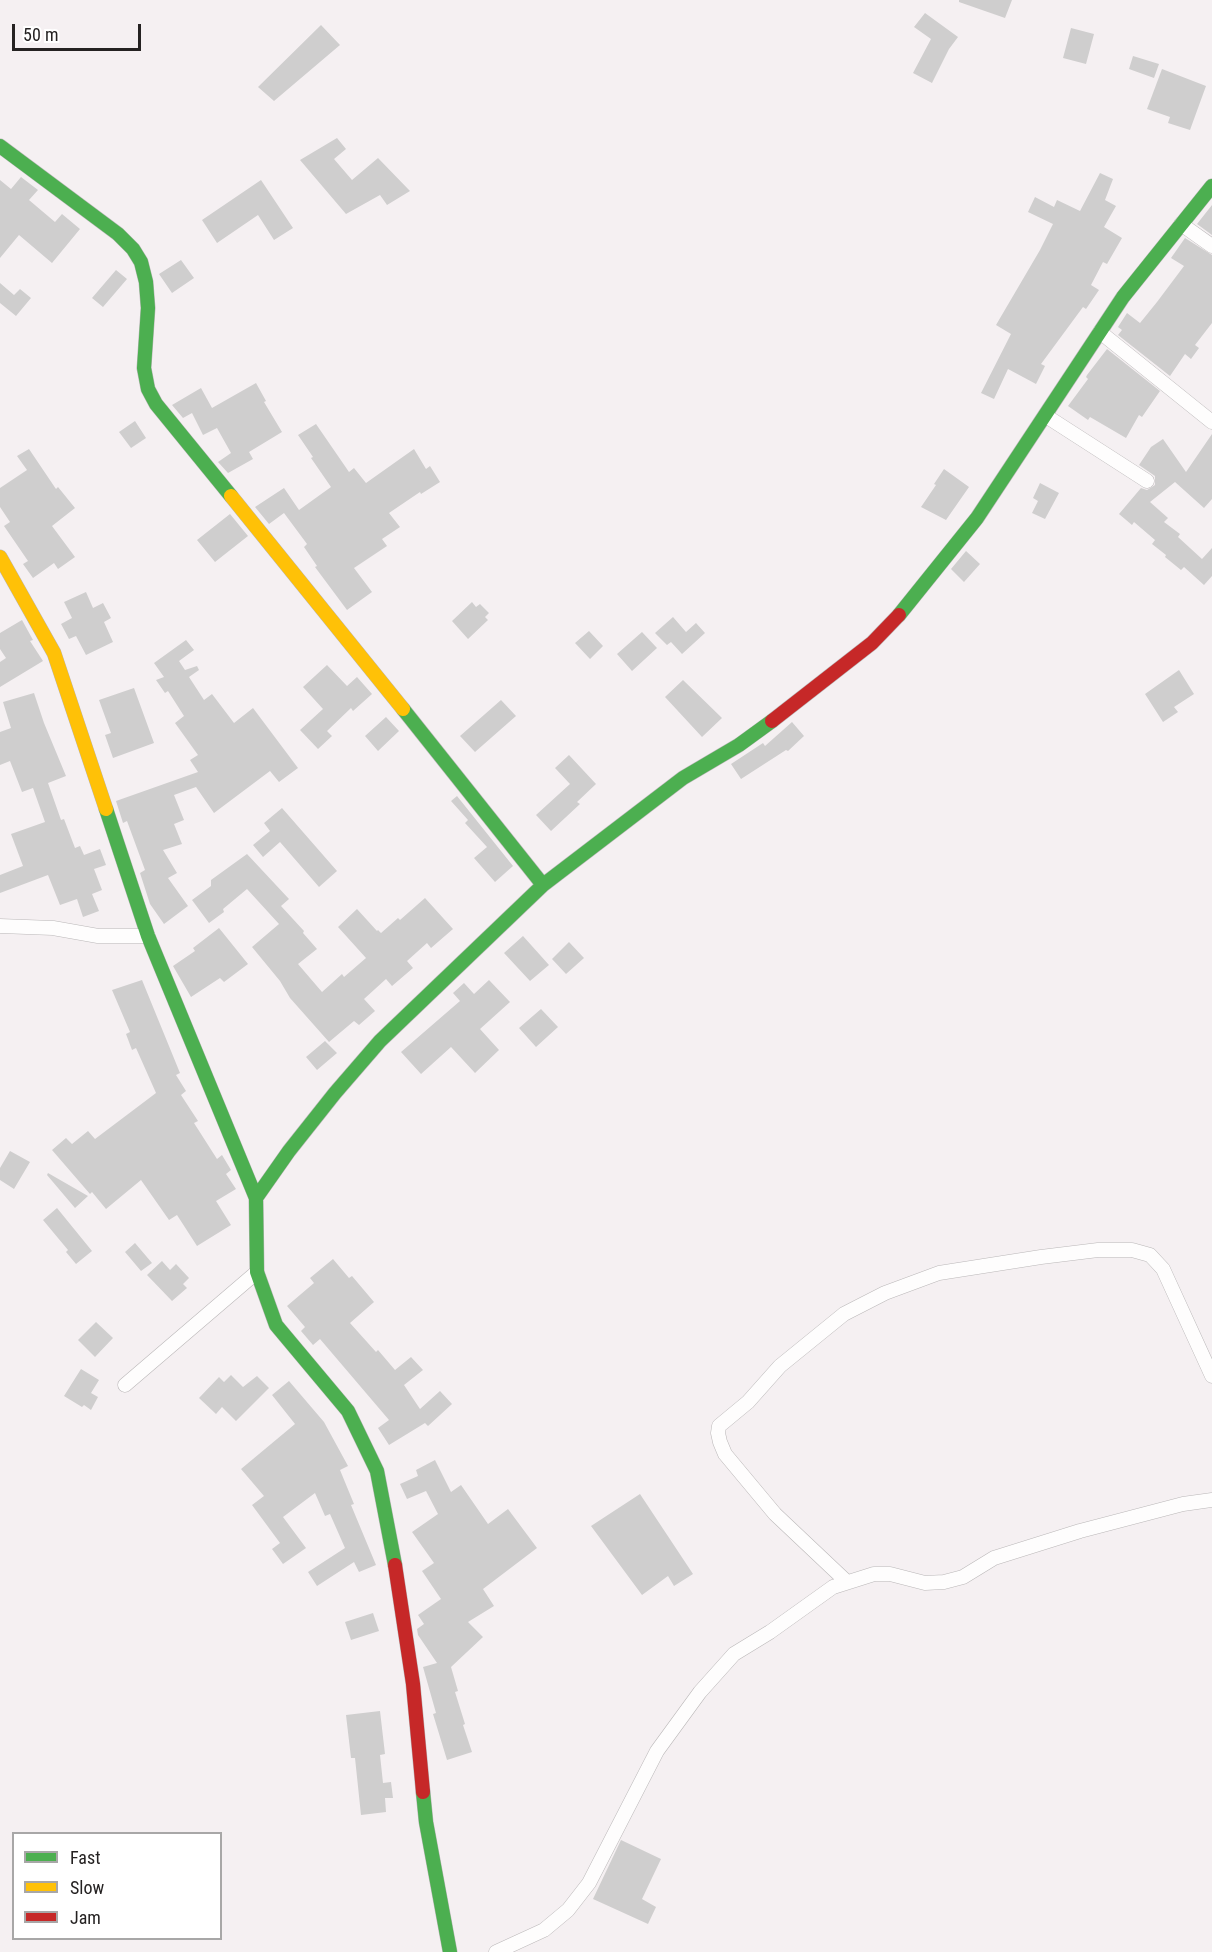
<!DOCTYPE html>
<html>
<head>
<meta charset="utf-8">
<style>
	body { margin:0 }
	#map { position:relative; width:1212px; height:1952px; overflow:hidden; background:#f5f0f2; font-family:"Roboto Condensed",sans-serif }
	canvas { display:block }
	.legend { position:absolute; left:12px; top:1832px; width:210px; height:108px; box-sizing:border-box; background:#fff; border:2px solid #a8a7a7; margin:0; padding:8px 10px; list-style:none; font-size:18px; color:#252222 }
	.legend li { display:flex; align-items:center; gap:12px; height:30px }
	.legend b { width:30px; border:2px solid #a8a7a7 }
	.scale { position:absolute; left:12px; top:24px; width:129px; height:27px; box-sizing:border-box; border:3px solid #252222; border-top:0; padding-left:8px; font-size:18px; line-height:21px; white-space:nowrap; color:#252222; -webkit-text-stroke:4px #fff; paint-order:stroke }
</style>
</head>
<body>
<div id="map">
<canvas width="1212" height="1952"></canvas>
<ul class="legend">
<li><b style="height:8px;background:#4caf50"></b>Fast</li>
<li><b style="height:8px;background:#ffc107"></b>Slow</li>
<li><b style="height:8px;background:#c62828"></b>Jam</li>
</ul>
<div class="scale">50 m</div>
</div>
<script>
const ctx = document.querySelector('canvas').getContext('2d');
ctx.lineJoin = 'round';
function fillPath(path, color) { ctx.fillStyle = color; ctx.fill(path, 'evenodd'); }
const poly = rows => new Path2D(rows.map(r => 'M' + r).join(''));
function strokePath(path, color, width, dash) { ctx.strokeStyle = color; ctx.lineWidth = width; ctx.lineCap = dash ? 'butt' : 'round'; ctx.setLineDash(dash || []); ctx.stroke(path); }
fillPath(poly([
	[959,0,1012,0,1005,18,959,2],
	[925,13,958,37,949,49,932,83,913,73,931,39,914,27],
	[321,25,340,45,274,101,258,87],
	[1071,28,1094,34,1086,64,1063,58],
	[1133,56,1159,64,1154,78,1129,69],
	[1162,69,1206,86,1190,130,1168,123,1170,117,1147,109],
	[337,138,346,149,334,159,352,180,378,158,410,191,387,205,380,195,346,214,300,160],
	[1100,173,1113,179,1105,200,1116,206,1104,227,1122,238,1107,264,1103,262,1091,285,1099,290,1086,309,1083,307,1041,364,1045,366,1036,384,1008,369,994,399,981,393,1011,334,996,325,1040,250,1053,224,1028,212,1035,197,1054,207,1057,200,1080,211],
	[21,177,38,190,29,200,55,222,62,214,80,229,52,263,19,235,0,258,0,180,11,189],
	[261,180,293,228,274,240,258,215,217,243,202,220],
	[1212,205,1212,235,1197,224],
	[1185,238,1212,255,1212,323,1195,345,1199,348,1191,359,1185,354,1170,376,1118,335,1122,330,1118,327,1127,313,1140,323,1157,302,1184,266,1171,258],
	[181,260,194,278,172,293,159,274],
	[116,270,127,279,103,307,92,298],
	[0,283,14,295,20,289,31,298,16,316,0,303],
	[1107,349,1160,391,1142,417,1139,415,1126,438,1090,417,1088,420,1068,406,1088,379,1086,377,1087,375],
	[256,383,266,401,264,402,282,432,249,452,253,459,228,473,218,462,231,453,217,428,203,435,192,413,183,418,172,405,201,388,212,408],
	[135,421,146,438,131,448,119,432],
	[316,424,349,472,354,468,366,483,414,449,426,469,430,466,440,482,421,494,420,492,389,513,400,527,382,539,387,546,354,568,372,592,347,610,315,567,317,566,304,547,307,544,284,513,269,524,255,507,284,488,299,510,331,487,311,458,313,457,298,435],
	[1212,434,1212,499,1204,508,1175,482,1150,502,1168,518,1164,522,1180,534,1178,537,1202,559,1212,548,1212,576,1204,585,1184,567,1181,570,1165,557,1166,555,1152,544,1155,540,1134,522,1132,525,1119,514,1141,488,1147,490,1155,485,1155,476,1139,465,1151,447,1163,439,1186,472],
	[29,449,56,489,58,487,75,508,52,526,75,557,58,569,54,563,33,578,23,564,28,561,4,526,10,522,0,507,0,488,27,470,17,456],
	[944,469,969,487,946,520,921,507,936,485,934,484],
	[1040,483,1059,493,1045,519,1032,513,1038,501,1033,498],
	[230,514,248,536,215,562,197,540],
	[966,551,980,564,964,582,951,569],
	[86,592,93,608,103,603,111,618,104,622,113,642,86,655,76,636,69,639,61,624,72,618,64,602],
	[472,602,476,607,480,604,489,613,485,617,488,620,468,639,452,621],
	[673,617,686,632,696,623,705,633,682,654,671,642,667,645,655,633],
	[22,620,33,640,30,641,43,661,0,687,0,662,6,658,0,649,0,633],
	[589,631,603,646,590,659,575,643],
	[642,632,657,648,632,671,617,654],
	[186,640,194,650,179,661,185,670,197,666,199,670,189,677,204,700,212,694,234,723,253,708,298,768,279,782,270,771,214,813,196,787,174,795,184,820,174,824,182,844,163,850,177,873,168,878,188,906,164,924,150,904,140,873,145,870,127,821,123,823,116,801,198,772,190,760,198,755,175,723,184,716,168,691,165,693,156,680,164,677,154,663],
	[327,665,347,686,357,677,372,694,353,711,351,708,327,731,332,736,318,749,300,730,323,709,303,687],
	[1179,670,1194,694,1174,707,1178,712,1163,722,1145,694],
	[683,680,722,718,702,737,665,697],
	[134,688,154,743,113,758,105,735,111,733,99,700],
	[34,693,44,723,66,776,48,783,61,820,64,819,75,848,80,846,84,855,100,849,106,865,94,869,102,890,92,894,99,911,83,917,77,899,60,905,48,875,0,893,0,875,23,866,11,834,45,822,33,788,22,792,10,761,0,765,0,732,11,728,3,702],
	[501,700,516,716,475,752,460,736],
	[386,717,399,731,378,751,365,736],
	[792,722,804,736,788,751,786,750,741,779,731,764,763,743,765,746],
	[569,755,596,784,577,802,580,804,551,831,536,815,570,784,555,768],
	[457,796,513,866,495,882,474,858,487,847,465,823,468,820,451,801],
	[282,808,337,871,319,887,280,842,263,857,253,845,270,831,264,823],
	[247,854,289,899,281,906,304,931,303,933,317,949,298,964,322,992,342,974,344,977,366,958,338,927,357,909,377,931,378,930,381,933,398,918,400,920,425,898,453,929,431,948,427,943,407,961,413,968,392,986,386,979,364,999,375,1011,359,1025,354,1021,329,1042,290,998,280,981,252,947,279,924,247,889,223,909,224,912,209,923,192,900,211,886,211,880],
	[219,928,248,964,224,982,220,978,191,997,173,966,195,951,193,948],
	[523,936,549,965,530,981,504,953],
	[569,942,584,958,566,974,552,959],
	[142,980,180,1073,176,1075,186,1091,181,1095,198,1121,194,1123,217,1159,222,1155,231,1170,226,1174,236,1189,216,1201,231,1225,197,1246,177,1215,169,1220,141,1180,106,1209,92,1192,90,1194,52,1150,66,1138,72,1144,88,1131,95,1139,156,1093,136,1048,132,1050,126,1034,130,1032,112,990],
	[489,980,510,1002,480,1029,499,1050,475,1073,451,1047,421,1074,401,1052,460,1001,453,993,464,983,474,994],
	[541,1009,558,1027,536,1047,519,1028],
	[325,1041,337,1053,317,1070,306,1057],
	[10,1151,30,1162,14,1189,0,1180,0,1168],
	[48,1173,88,1196,75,1208,47,1175],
	[57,1208,92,1251,76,1264,66,1252,68,1250,43,1220],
	[135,1243,152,1263,141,1271,125,1252],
	[333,1259,349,1278,352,1276,374,1302,350,1323,376,1352,378,1350,395,1370,411,1357,423,1370,404,1385,420,1409,440,1391,452,1404,428,1426,425,1423,389,1445,378,1428,389,1420,320,1339,313,1345,301,1331,305,1327,287,1306,314,1283,310,1278],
	[162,1261,170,1270,176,1264,189,1278,183,1284,187,1288,172,1301,147,1275],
	[96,1322,113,1338,95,1357,78,1340],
	[81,1369,99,1380,91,1393,98,1397,91,1410,84,1405,82,1407,64,1396],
	[231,1375,243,1387,257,1376,269,1388,236,1421,222,1407,216,1414,199,1398,219,1377,224,1382],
	[289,1381,324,1422,348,1466,340,1470,354,1504,351,1505,376,1565,359,1572,354,1562,317,1586,308,1572,345,1548,330,1514,325,1516,315,1493,283,1517,306,1548,283,1564,272,1549,280,1543,252,1505,264,1496,241,1469,295,1424,272,1395],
	[435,1460,451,1492,461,1485,488,1524,508,1509,537,1548,483,1589,494,1606,468,1622,483,1637,451,1667,458,1691,455,1692,465,1724,463,1725,472,1752,447,1760,433,1714,436,1713,423,1667,437,1663,418,1635,417,1629,424,1624,418,1615,441,1599,422,1571,434,1563,412,1532,438,1514,426,1491,407,1499,400,1484,418,1476,416,1470],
	[640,1494,693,1574,674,1586,668,1576,642,1595,591,1526],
	[373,1613,379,1631,351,1640,345,1622],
	[380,1711,385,1754,380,1755,383,1783,391,1782,393,1798,385,1798,386,1812,361,1815,355,1758,351,1758,346,1715],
	[621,1840,661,1859,642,1899,656,1907,648,1924,593,1899]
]), '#cfcece');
const street = poly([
	[1181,224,1212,246],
	[1100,332,1212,422],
	[1046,416,1147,481],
	[0,926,53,928,98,936,148,936],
	[125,1385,257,1272],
	[847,1582,775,1514,725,1454,720,1442,718,1433,719,1426,748,1402,780,1366,844,1314,885,1293,939,1273,1041,1257,1098,1250,1132,1250,1150,1255,1163,1269,1212,1376],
	[496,1952,544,1930,568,1910,589,1883,657,1751,700,1692,734,1654,770,1632,833,1587,874,1574,890,1574,925,1583,944,1582,963,1577,994,1558,1080,1531,1183,1504,1212,1500]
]);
const fast = poly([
	[0,146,118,234,133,249,141,262,146,282,148,308,144,368,148,389,156,404,231,496],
	[899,615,977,518,1123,297,1212,186],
	[403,709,543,885],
	[106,809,148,936,256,1198,257,1272,276,1325,348,1411,377,1471,395,1565],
	[256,1198,289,1151,335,1093,380,1041,543,885,683,778,739,745,772,721],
	[423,1792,426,1822,450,1952]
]);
const slow = poly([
	[231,496,403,709],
	[0,557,54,653,106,809]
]);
const jam = poly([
	[772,721,872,643,899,615],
	[395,1565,413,1684,423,1792]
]);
strokePath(street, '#bab7b8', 15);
strokePath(fast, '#bab7b8', 15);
strokePath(slow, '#bab7b8', 15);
strokePath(jam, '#bab7b8', 15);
strokePath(street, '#fefdfd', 14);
strokePath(fast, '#4caf50', 14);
strokePath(slow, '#ffc107', 14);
strokePath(jam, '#c62828', 14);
</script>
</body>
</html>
